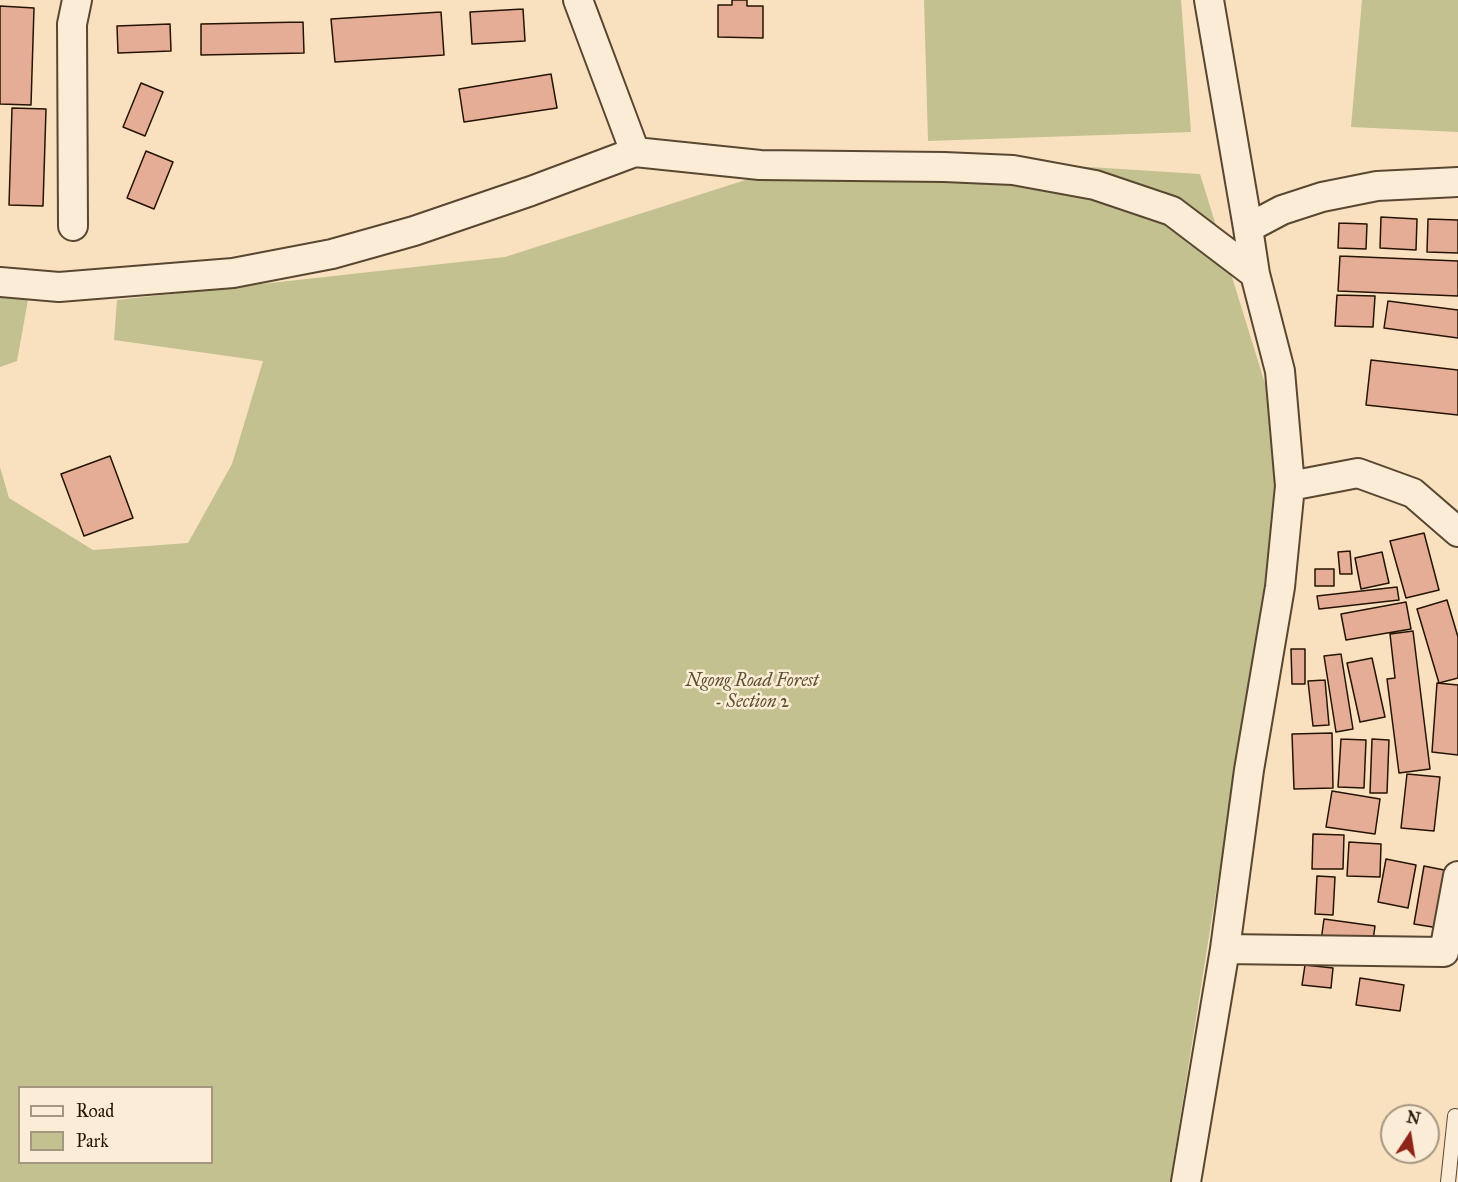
<!DOCTYPE html>
<html>
<head>
<meta charset="utf-8">
<style>
	body { margin:0 }
	#map { position:relative; width:1458px; height:1182px; overflow:hidden; background:#f9e1c0; font-family:"IM FELL Great Primer",serif }
	canvas { display:block }
	.legend { position:absolute; left:18px; top:1086px; width:195px; height:78px; box-sizing:border-box; background:#fbecd6; border:2px solid #a59681; margin:0; padding:8px 10px; list-style:none; font-size:18px; color:#241401 }
	.legend li { display:flex; align-items:center; gap:12px; height:30px }
	.legend b { width:30px; border:2px solid #a59681 }
	.north { position:absolute; left:1380px; top:1104px; width:60px; height:60px; box-sizing:border-box; background:#fbecd6; border:2px solid #a59681; border-radius:50%; rotate:12deg; font-size:16px; font-weight:700; line-height:24px; text-align:center; color:#241401 }
	.north::after { content:''; display:block; margin:auto; width:21px; height:27px; background:#8f2418; clip-path:polygon(50% 0,100% 100%,50% 72%,0 100%) }
</style>
</head>
<body>
<div id="map">
<canvas width="1458" height="1182"></canvas>
<ul class="legend">
<li><b style="height:8px;background:#fbecd6"></b>Road</li>
<li><b style="height:16px;background:#c3c18f"></b>Park</li>
</ul>
<div class="north">N</div>
</div>
<script>
const ctx = document.querySelector('canvas').getContext('2d');
ctx.lineJoin = 'round';
function fillPath(path, color) { ctx.fillStyle = color; ctx.fill(path, 'evenodd'); }
const poly = rows => new Path2D(rows.map(r => 'M' + r).join(''));
function strokePath(path, color, width, dash) { ctx.strokeStyle = color; ctx.lineWidth = width; ctx.lineCap = dash ? 'butt' : 'round'; ctx.setLineDash(dash || []); ctx.stroke(path); }
function write(font, color, halo, rows, align = 'center') {
  ctx.font = font + ' "IM FELL Great Primer",serif'; ctx.lineWidth = 5; ctx.setLineDash([]); ctx.textBaseline = 'middle'; ctx.strokeStyle = halo; ctx.fillStyle = color; for (const [text, x, y, turn = 0] of rows) {
    ctx.save(); ctx.translate(x, y); ctx.rotate((+turn || 0) * Math.PI / 180); ctx.textAlign = isNaN(turn) ? turn : align; if (halo) ctx.strokeText(text, 0, 0); ctx.fillText(text, 0, 0); ctx.restore();
  }
}
fillPath(poly([
	[924,0,1181,0,1191,132,928,141],
	[1362,0,1458,0,1458,132,1351,127],
	[836,151,1200,174,1286,451,1170,1182,0,1182,0,467,9,498,93,550,188,543,232,464,263,361,114,340,117,300,505,257],
	[20,1088,212,1088,212,1162,20,1162],
	[0,296,28,300,17,361,0,367]
]), '#c3c18f');
const building = poly([
	[732,0,747,0,747,6,763,6,763,38,718,37,718,5,732,5,732,0],
	[0,6,34,8,31,105,0,104,0,6],
	[523,9,525,41,472,44,470,12,523,9],
	[441,12,444,55,335,62,331,19,441,12],
	[303,22,304,53,201,55,201,24,303,22],
	[170,24,171,51,118,53,117,26,170,24],
	[551,74,557,108,464,122,459,89,551,74],
	[141,83,163,92,145,136,123,127,141,83],
	[12,108,46,109,43,206,9,205,12,108],
	[146,151,173,162,154,209,127,198,146,151],
	[1381,217,1417,219,1416,250,1380,248,1381,217],
	[1428,219,1458,220,1458,253,1427,252,1428,219],
	[1339,223,1367,224,1366,249,1338,248,1339,223],
	[1340,256,1458,261,1458,296,1338,291,1340,256],
	[1337,295,1375,296,1373,327,1335,326,1337,295],
	[1388,301,1458,310,1458,338,1384,328,1388,301],
	[1371,360,1458,370,1458,415,1366,405,1371,360],
	[110,456,133,518,84,536,61,474,110,456],
	[1424,533,1439,590,1406,598,1390,541,1424,533],
	[1350,551,1352,574,1340,574,1338,552,1350,551],
	[1382,552,1389,583,1361,589,1355,558,1382,552],
	[1315,569,1334,569,1334,586,1315,586,1315,569],
	[1397,587,1399,600,1319,609,1317,596,1397,587],
	[1447,600,1458,637,1458,678,1439,683,1417,609,1447,600],
	[1406,602,1411,629,1346,640,1341,614,1406,602],
	[1413,631,1430,769,1399,773,1387,679,1395,678,1390,634,1413,631],
	[1291,649,1305,649,1305,684,1292,684,1291,649],
	[1341,654,1353,729,1336,732,1324,656,1341,654],
	[1372,658,1385,717,1360,722,1347,663,1372,658],
	[1325,680,1329,725,1313,726,1308,681,1325,680],
	[1437,683,1458,685,1458,755,1432,752,1437,683],
	[1332,733,1333,788,1294,789,1292,734,1332,733],
	[1341,739,1366,740,1364,788,1338,787,1341,739],
	[1372,739,1389,740,1387,793,1370,793,1372,739],
	[1407,774,1440,777,1434,831,1401,828,1407,774],
	[1332,791,1380,799,1375,834,1326,827,1332,791],
	[1313,834,1344,835,1343,869,1312,869,1313,834],
	[1349,842,1381,844,1380,877,1347,876,1349,842],
	[1386,859,1416,865,1408,908,1378,902,1386,859],
	[1424,866,1454,872,1445,929,1414,924,1424,866],
	[1317,876,1335,877,1333,915,1315,914,1317,876],
	[1324,919,1375,926,1372,948,1321,941,1324,919],
	[1305,965,1333,968,1331,988,1302,985,1305,965],
	[1360,978,1404,985,1400,1011,1356,1005,1360,978]
]);
fillPath(building, '#e5ad96');
strokePath(building, '#241401', 1.5);
const service = poly([
	[1448,1182,1455,1116]
]);
const minor = poly([
	[578,0,635,152],
	[1209,0,1248,228],
	[73,226,72,24,77,0],
	[0,282,59,287,233,273,332,254,414,231,531,191,635,152,760,165,944,167,1013,170,1095,185,1172,211,1255,274],
	[1290,486,1358,473,1413,493,1458,532],
	[1225,949,1444,952,1458,876],
	[1186,1182,1225,949,1249,770,1280,587,1290,486,1280,371,1255,274,1248,228,1282,210,1322,197,1377,186,1458,182]
]);
strokePath(service, '#594731', 16);
strokePath(minor, '#594731', 32);
strokePath(service, '#fbecd6', 14);
strokePath(minor, '#fbecd6', 28);
write('italic 18px', '#5c5133', '#fbecd6', [
	["Ngong Road Forest",752,682],
	["- Section 2",752,703]
]);
</script>
</body>
</html>
